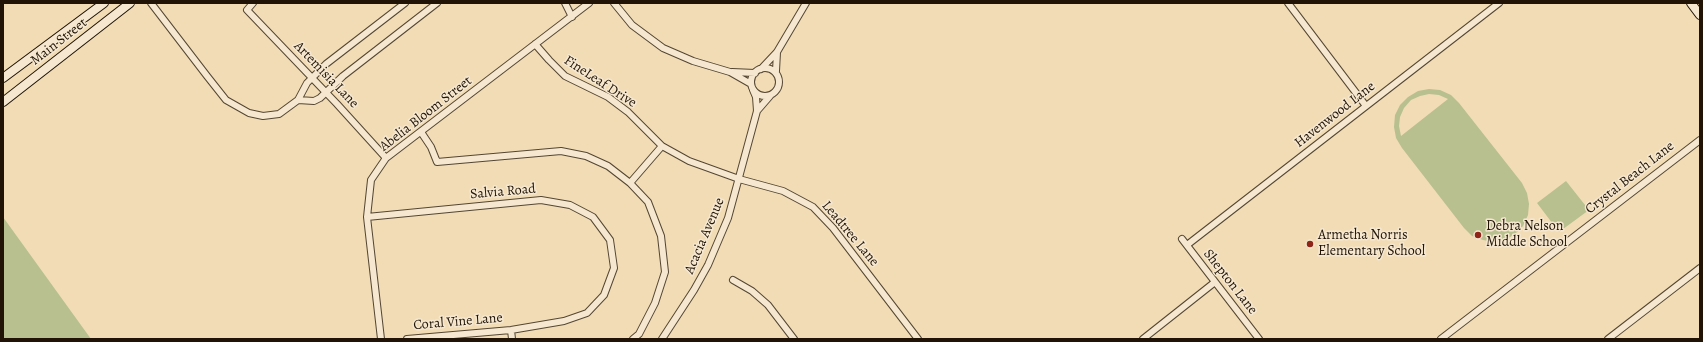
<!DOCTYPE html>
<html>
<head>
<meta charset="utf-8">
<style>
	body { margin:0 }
	#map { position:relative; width:1703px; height:342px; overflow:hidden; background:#f1dcb6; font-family:Alegreya,serif }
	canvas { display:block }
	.frame { position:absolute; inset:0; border:4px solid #211406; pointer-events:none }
</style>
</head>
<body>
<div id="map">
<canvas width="1703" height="342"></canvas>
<div class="frame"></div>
</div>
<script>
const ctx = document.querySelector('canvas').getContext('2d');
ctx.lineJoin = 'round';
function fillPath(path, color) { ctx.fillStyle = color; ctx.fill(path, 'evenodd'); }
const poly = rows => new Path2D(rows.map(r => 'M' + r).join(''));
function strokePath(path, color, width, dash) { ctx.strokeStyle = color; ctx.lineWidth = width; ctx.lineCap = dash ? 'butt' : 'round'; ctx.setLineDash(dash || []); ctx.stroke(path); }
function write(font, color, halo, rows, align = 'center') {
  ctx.font = font + ' Alegreya,serif'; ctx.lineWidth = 3; ctx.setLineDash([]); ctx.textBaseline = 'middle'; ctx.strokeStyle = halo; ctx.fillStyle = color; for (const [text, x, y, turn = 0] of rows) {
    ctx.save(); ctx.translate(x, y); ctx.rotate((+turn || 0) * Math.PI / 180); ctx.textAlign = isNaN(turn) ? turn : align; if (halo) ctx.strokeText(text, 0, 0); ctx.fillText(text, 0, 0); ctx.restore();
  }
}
fillPath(poly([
	[1429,89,1440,90,1451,95,1459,103,1522,183,1527,193,1529,204,1528,215,1523,226,1515,234,1505,240,1494,242,1483,240,1472,236,1464,228,1402,148,1396,138,1394,127,1395,115,1400,105,1408,97,1418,91],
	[1429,94,1439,95,1448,99,1401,136,1399,126,1400,117,1404,108,1411,100,1420,96],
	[1566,181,1589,210,1559,232,1537,203],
	[3,217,91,339,3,339]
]), '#b8c08f');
const minor = poly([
	[151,3,207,76,226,100,249,113,263,116,279,114,298,100,307,83,326,64,405,3],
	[253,3,247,10,337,104,386,158],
	[565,3,572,17],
	[614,3,632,25,663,48,693,61,730,72,751,84],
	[1288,3,1366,106],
	[535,44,549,60,565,76,608,97,628,112,662,146,689,161,739,179,783,191,813,207,833,228,918,339],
	'751 82a14 14 0 1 1 28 0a14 14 0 1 1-28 0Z',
	[761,69,777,52,806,3],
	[776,71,777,52],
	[732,72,755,73],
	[298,100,314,101,320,98,343,76,437,3],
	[757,111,770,96],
	[421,132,431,147,437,162,561,151,586,156,608,166,630,183,648,202,661,236,665,272,655,303,639,334,633,339],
	[630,183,662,146],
	[367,217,541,200,570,205,593,217,610,240,614,268,604,295,587,313,564,321,511,330,407,339],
	[1182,239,1259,339],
	[1187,245,1499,3],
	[733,280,752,291,768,305,794,339],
	[511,330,512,339],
	[381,339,367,217,371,180,386,158,589,3],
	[662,339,694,290,708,265,728,218,757,111,756,97,753,90],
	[1143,339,1215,282],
	[1441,339,1700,140],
	[1608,339,1700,268]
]);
const secondary = poly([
	[1691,3,1700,15],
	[3,78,104,3],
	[3,102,130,3]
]);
strokePath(minor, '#554632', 8);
strokePath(secondary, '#211406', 10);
strokePath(minor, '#f6e8d0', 6);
strokePath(secondary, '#f6e8d0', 8);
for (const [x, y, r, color] of [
	[1478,235,4,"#8f2418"],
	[1310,244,4,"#8f2418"]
]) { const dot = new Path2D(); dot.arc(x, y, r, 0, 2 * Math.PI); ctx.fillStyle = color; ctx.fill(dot); strokePath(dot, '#f6e8d0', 1.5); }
write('14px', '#211406', '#f6e8d0', [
	["Main Street",59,42,-38],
	["Artemisia Lane",326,75,46],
	["FineLeaf Drive",600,82,33],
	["Abelia Bloom Street",426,114,-38],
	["Havenwood Lane",1335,115,-38],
	["Crystal Beach Lane",1630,178,-38],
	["Salvia Road",503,192,-5],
	["Leadtree Lane",850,234,50],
	["Acacia Avenue",705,236,-67],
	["Shepton Lane",1230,282,52],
	["Coral Vine Lane",458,322,-5]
]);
write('14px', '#211406', '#f6e8d0', [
	["Debra Nelson",1486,227],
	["Middle School",1486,243],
	["Armetha Norris",1318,236],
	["Elementary School",1318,252]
], 'left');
</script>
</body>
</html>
